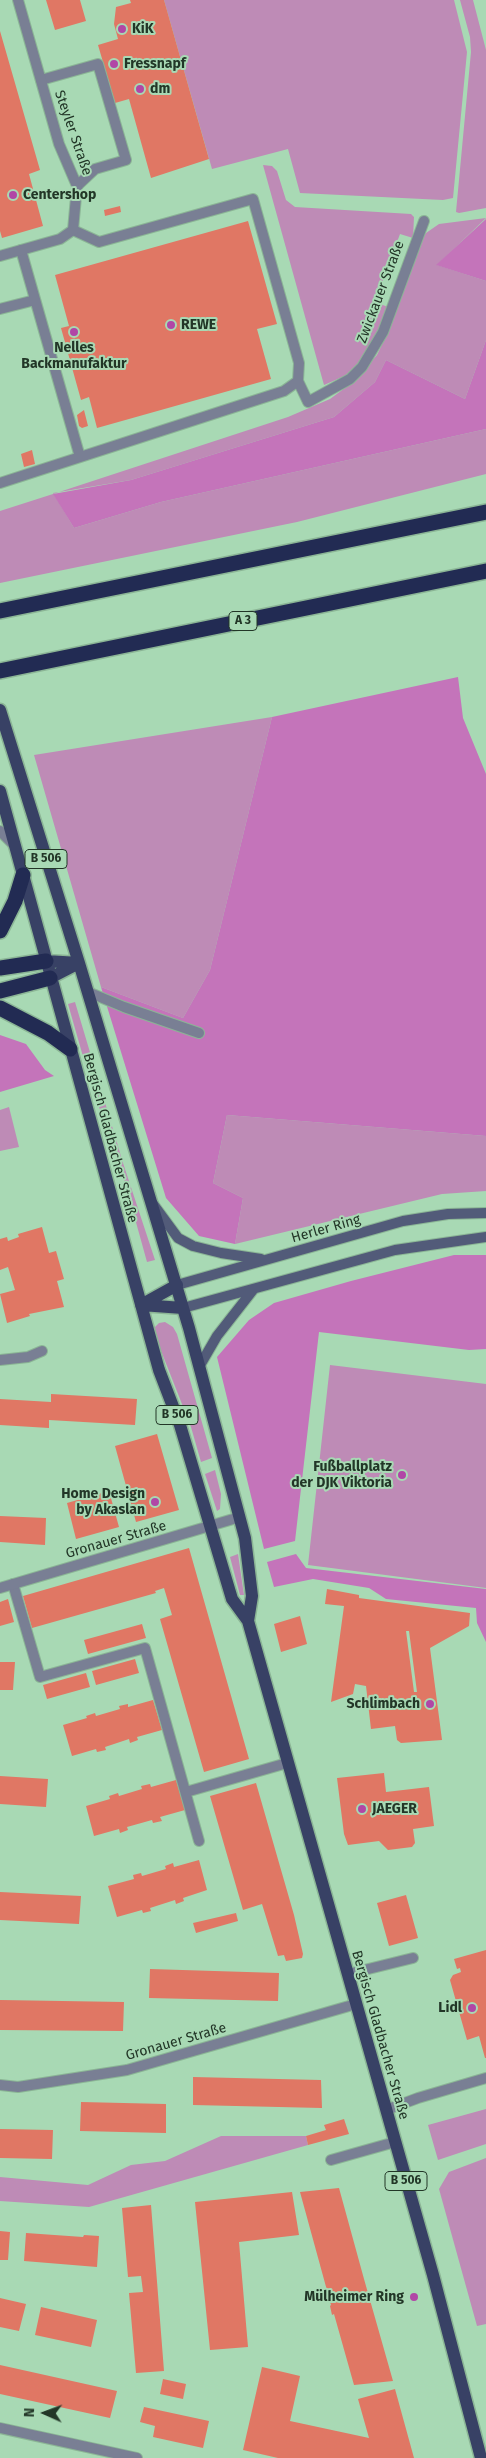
<!DOCTYPE html>
<html>
<head>
<meta charset="utf-8">
<style>
	body { margin:0 }
	#map { position:relative; width:486px; height:2458px; overflow:hidden; background:#a8d9b4; font-family:"Fira Sans",sans-serif }
	canvas { display:block }
	.north { position:absolute; left:20px; top:2388px; width:50px; height:50px; -webkit-text-stroke:4px #a8d9b4; paint-order:stroke; rotate:272deg; font-size:14px; font-weight:700; line-height:20px; text-align:center; color:#223627 }
	.north::after { content:''; display:block; margin:auto; width:18px; height:22px; background:#223627; clip-path:polygon(50% 0,100% 100%,50% 72%,0 100%) }
</style>
</head>
<body>
<div id="map">
<canvas width="486" height="2458"></canvas>
<div class="north">N</div>
</div>
<script>
const ctx = document.querySelector('canvas').getContext('2d');
ctx.lineJoin = 'round';
function fillPath(path, color) { ctx.fillStyle = color; ctx.fill(path, 'evenodd'); }
const poly = rows => new Path2D(rows.map(r => 'M' + r).join(''));
function strokePath(path, color, width, dash) { ctx.strokeStyle = color; ctx.lineWidth = width; ctx.lineCap = dash ? 'butt' : 'round'; ctx.setLineDash(dash || []); ctx.stroke(path); }
function write(font, color, halo, rows, align = 'center') {
  ctx.font = font + ' "Fira Sans",sans-serif'; ctx.lineWidth = 4; ctx.setLineDash([]); ctx.textBaseline = 'middle'; ctx.strokeStyle = halo; ctx.fillStyle = color; for (const [text, x, y, turn = 0] of rows) {
    ctx.save(); ctx.translate(x, y); ctx.rotate((+turn || 0) * Math.PI / 180); ctx.textAlign = isNaN(turn) ? turn : align; if (halo) ctx.strokeText(text, 0, 0); ctx.fillText(text, 0, 0); ctx.restore();
  }
}
fillPath(poly([
	[164,0,454,0,467,52,453,198,443,200,300,193,288,149,212,169],
	[460,0,473,0,486,50,486,208,459,213,456,212,471,52,470,37],
	[263,165,272,166,277,171,286,200,295,207,411,214,414,217,413,238,400,234,375,302,388,307,378,330,358,364,347,375,324,385],
	[486,218,437,265,486,281,486,340,465,399,386,360,375,382,334,417,131,480,53,493,74,528,161,502,486,429,486,474,297,522,0,583,0,511,53,494,288,417,330,399,353,382,377,355,387,334,419,245,426,233,439,224],
	[272,717,210,970,183,1018,101,987,34,755],
	[75,1002,123,1163,155,1260,147,1262,124,1179,90,1081,68,1004],
	[9,1107,19,1147,0,1151,0,1110],
	[227,1115,486,1136,486,1191,442,1194,235,1244,243,1198,213,1183],
	[165,1322,173,1327,177,1334,212,1458,201,1462,191,1427,156,1338,155,1327,159,1323],
	[330,1365,486,1384,486,1588,308,1565],
	[215,1470,221,1494,220,1509,217,1511,205,1474],
	[238,1554,244,1595,240,1595,230,1557],
	[486,2109,486,2144,438,2160,428,2125],
	[221,2136,306,2136,308,2145,89,2207,0,2201,0,2177,88,2185,131,2165,165,2161],
	[486,2158,486,2324,477,2326,439,2189,449,2172]
]), '#be8bb6');
fillPath(poly([
	[486,219,486,281,436,265],
	[486,340,486,429,161,502,74,528,53,494,131,480,334,417,375,382,386,360,465,399],
	[458,677,463,718,486,774,486,1136,227,1115,213,1183,243,1198,235,1244,199,1236,166,1198,101,987,183,1018,210,970,272,717],
	[0,1035,26,1044,45,1070,54,1076,0,1092],
	[454,1255,486,1255,486,1349,469,1350,319,1332,295,1541,264,1549,217,1357,249,1320,274,1303,351,1281],
	[296,1554,306,1568,486,1589,486,1642,477,1623,476,1608,386,1599,369,1588,313,1579,274,1587,267,1562]
]), '#c474ba');
fillPath(poly([
	[46,0,80,0,86,21,55,30],
	[130,0,164,0,209,159,151,178,129,99,115,103,98,45,118,39,114,24,116,7,131,3],
	[0,31,40,170,29,174,43,226,2,238,0,231],
	[120,206,121,212,105,216,104,210],
	[248,221,277,324,257,329,271,379,97,428,89,397,81,400,61,328,69,326,55,275],
	[84,410,88,426,82,428,79,426,77,415],
	[32,450,35,464,24,467,21,454],
	[42,1227,49,1253,56,1251,64,1279,57,1281,64,1307,29,1314,30,1316,7,1323,0,1294,15,1290,8,1267,0,1270,0,1239,7,1237,8,1241,19,1237,18,1234],
	[51,1394,137,1399,135,1425,49,1420,49,1428,0,1425,0,1399,51,1402],
	[157,1434,179,1510,136,1522,115,1446],
	[109,1491,119,1527,76,1539,67,1503],
	[0,1516,46,1518,45,1545,0,1542],
	[189,1548,249,1759,204,1772,160,1619,172,1615,164,1588,155,1591,156,1593,32,1628,23,1596],
	[327,1589,359,1595,359,1598,470,1613,469,1626,430,1648,442,1740,401,1743,397,1740,395,1726,371,1729,366,1686,355,1684,353,1694,331,1702,344,1606,325,1604],
	[406,1631,409,1631,417,1692,414,1692],
	[8,1599,14,1622,0,1626,0,1602],
	[300,1616,307,1644,281,1652,274,1624],
	[142,1624,146,1638,88,1654,84,1640],
	[135,1659,139,1673,96,1685,92,1671],
	[0,1662,15,1662,13,1690,0,1690],
	[86,1673,90,1687,47,1699,43,1685],
	[153,1700,162,1730,137,1737,138,1740,130,1743,129,1739,105,1747,106,1750,97,1752,96,1749,72,1756,63,1725,87,1718,86,1716,95,1713,96,1716,120,1709,119,1706,128,1704,128,1707],
	[384,1773,386,1792,429,1787,434,1826,413,1829,415,1843,412,1847,388,1850,379,1841,348,1845,344,1834,337,1778],
	[0,1776,48,1779,46,1807,0,1804],
	[176,1780,185,1810,160,1817,162,1821,153,1823,152,1820,127,1827,128,1830,120,1833,119,1829,94,1836,86,1806,110,1799,109,1796,118,1793,119,1796,142,1789,141,1786,150,1784,151,1787],
	[256,1783,294,1915,303,1954,302,1958,286,1961,284,1955,278,1956,262,1904,243,1910,210,1796],
	[199,1860,207,1890,183,1898,184,1901,176,1904,175,1900,150,1908,151,1911,143,1913,142,1910,117,1917,108,1886,134,1879,133,1875,141,1873,142,1876,166,1869,165,1866,173,1863,174,1867],
	[0,1892,81,1896,79,1924,0,1920],
	[406,1895,418,1938,389,1946,377,1903],
	[236,1913,238,1921,196,1933,193,1923],
	[486,1950,486,2058,485,2058,479,2036,467,2040,450,1980,453,1975,461,1972,460,1968,457,1969,454,1959],
	[150,1969,279,1973,278,2001,149,1998],
	[0,2000,124,2002,123,2031,0,2030],
	[193,2077,321,2080,322,2108,193,2105],
	[81,2102,166,2104,166,2133,80,2131],
	[344,2119,349,2134,308,2145,306,2136,326,2130,324,2125],
	[0,2129,53,2130,52,2159,0,2158],
	[339,2188,364,2279,393,2381,354,2385,334,2314,332,2315,330,2306,331,2305,300,2192],
	[292,2192,299,2235,239,2242,248,2347,210,2350,195,2202],
	[151,2205,164,2371,136,2373,129,2293,143,2292,141,2276,128,2277,122,2208],
	[0,2231,10,2232,8,2260,0,2260],
	[26,2233,83,2237,84,2235,99,2236,97,2267,24,2261],
	[0,2298,26,2304,19,2331,0,2327],
	[41,2307,97,2320,91,2347,35,2335],
	[0,2365,117,2391,110,2418,0,2394],
	[262,2367,300,2376,290,2421,369,2438,358,2399,395,2389,414,2458,278,2458,243,2450],
	[163,2379,186,2384,183,2399,160,2394],
	[144,2407,209,2421,203,2448,153,2437,155,2426,140,2422]
]), '#e07764');
const service = poly([
	[41,80,98,64,126,160,95,169,77,186],
	[21,250,80,457],
	[0,309,35,300],
	[298,381,308,402,350,379,362,367,383,332,424,221],
	[0,483,284,391,298,381,299,363,253,199,99,242,73,230],
	[0,831,15,846],
	[88,992,124,1007,199,1033],
	[13,1584,40,1677,145,1648,199,1841],
	[186,1792,287,1763],
	[348,1974,413,1958],
	[386,2110,418,2098,486,2078],
	[331,2160,395,2142]
]);
const minor = poly([
	[0,256,60,239,73,230,77,186,59,144,18,0],
	[0,1360,28,1357,42,1351],
	[0,1588,240,1517],
	[0,2085,18,2087,127,2070,356,2004]
]);
const tertiary = poly([
	[0,2428,137,2458]
]);
const secondary = poly([
	[153,1204,178,1238,193,1246,221,1253,261,1259],
	[177,1285,403,1221,448,1214,486,1213],
	[183,1308,395,1250,486,1237],
	[199,1367,217,1336,253,1290]
]);
const primary = poly([
	[0,710,79,963,189,1328,245,1538,252,1596,248,1621],
	[0,791,159,1370,180,1425,232,1599,248,1621,433,2275,481,2458],
	[46,961,79,963],
	[50,978,79,963],
	[141,1305,183,1308],
	[141,1305,177,1285]
]);
const motorway = poly([
	[0,611,486,512],
	[0,671,486,571],
	[0,931,15,901,23,875],
	[0,968,46,961],
	[0,991,50,978],
	[0,1008,48,1033,70,1049]
]);
strokePath(service, '#8bb595', 12);
strokePath(minor, '#8bb595', 12);
strokePath(tertiary, '#8bb595', 12);
strokePath(secondary, '#8bb595', 12);
strokePath(primary, '#8bb595', 15);
strokePath(motorway, '#8bb595', 18);
strokePath(service, '#797f94', 10);
strokePath(minor, '#797f94', 10);
strokePath(tertiary, '#797f94', 10);
strokePath(secondary, '#525b79', 10);
strokePath(primary, '#384165', 12);
strokePath(motorway, '#222b53', 15);
for (const [x, y, r, color] of [
	[122,29,5,"#b146a6"],
	[114,64,5,"#b146a6"],
	[140,89,5,"#b146a6"],
	[13,195,5,"#b146a6"],
	[171,325,5,"#b146a6"],
	[74,332,5,"#b146a6"],
	[402,1475,5,"#b146a6"],
	[155,1502,5,"#b146a6"],
	[430,1704,5,"#b146a6"],
	[362,1809,5,"#b146a6"],
	[472,2008,5,"#b146a6"],
	[414,2297,5,"#b146a6"]
]) { const dot = new Path2D(); dot.arc(x, y, r, 0, 2 * Math.PI); ctx.fillStyle = color; ctx.fill(dot); strokePath(dot, '#a8d9b4', 2); }
for (const [x, y, w] of [
	[243,621,28],
	[46,859,42],
	[177,1415,42],
	[406,2181,42]
]) { const box = new Path2D(); box.roundRect(x - w / 2, y - 9.5, w, 19, 4); ctx.fillStyle = '#a8d9b4'; ctx.fill(box); strokePath(box, '#223627', 1); }
write('bold 12px', '#223627', null, [
	["A 3",243,621],
	["B 506",46,859],
	["B 506",177,1415],
	["B 506",406,2181]
]);
write('bold 14px', '#223627', '#a8d9b4', [
	["KiK",132,29],
	["Fressnapf",124,64],
	["dm",150,89],
	["Centershop",23,195],
	["REWE",181,325],
	["Nelles",74,348,"center"],
	["Backmanufaktur",74,364,"center"],
	["Fußballplatz",392,1467,"right"],
	["der DJK Viktoria",392,1483,"right"],
	["Home Design",145,1494,"right"],
	["by Akaslan",145,1510,"right"],
	["Schlimbach",420,1704,"right"],
	["JAEGER",372,1809],
	["Lidl",462,2008,"right"],
	["Mülheimer Ring",404,2297,"right"]
], 'left');
write('14px', '#223627', '#a8d9b4', [
	["Steyler Straße",73,133,71],
	["Zwickauer Straße",381,292,-69],
	["Bergisch Gladbacher Straße",110,1138,75],
	["Herler Ring",326,1229,-16],
	["Gronauer Straße",116,1540,-16],
	["Bergisch Gladbacher Straße",380,2035,74],
	["Gronauer Straße",176,2042,-16]
]);
</script>
</body>
</html>
